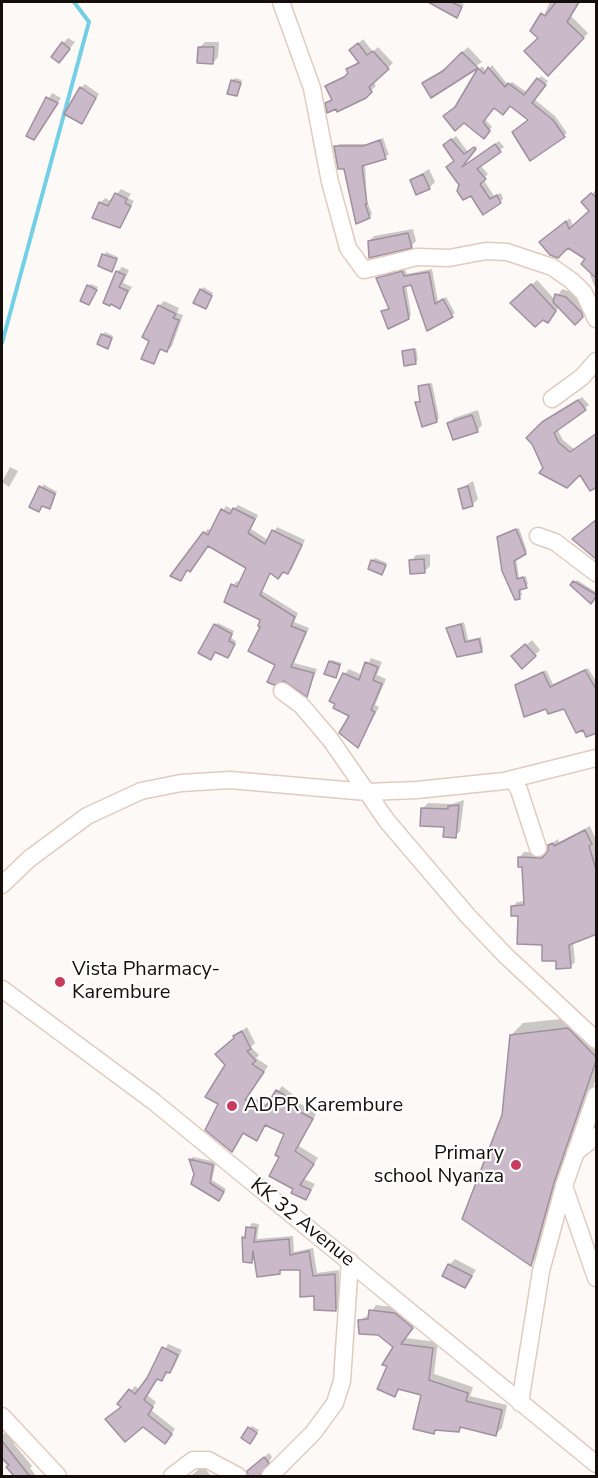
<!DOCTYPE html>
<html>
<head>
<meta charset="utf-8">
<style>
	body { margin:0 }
	#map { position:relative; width:598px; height:1478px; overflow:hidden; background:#fdf9f7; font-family:"Nunito Sans",sans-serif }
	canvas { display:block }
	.frame { position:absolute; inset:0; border:3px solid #150e0a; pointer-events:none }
</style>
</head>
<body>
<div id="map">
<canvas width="598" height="1478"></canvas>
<div class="frame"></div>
</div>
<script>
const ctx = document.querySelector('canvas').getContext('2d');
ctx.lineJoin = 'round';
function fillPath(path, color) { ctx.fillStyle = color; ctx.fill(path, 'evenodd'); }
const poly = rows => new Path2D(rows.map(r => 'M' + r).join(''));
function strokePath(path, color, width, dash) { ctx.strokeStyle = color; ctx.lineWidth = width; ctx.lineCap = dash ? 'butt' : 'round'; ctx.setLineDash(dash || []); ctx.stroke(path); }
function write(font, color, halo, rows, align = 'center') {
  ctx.font = font + ' "Nunito Sans",sans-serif'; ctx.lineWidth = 4.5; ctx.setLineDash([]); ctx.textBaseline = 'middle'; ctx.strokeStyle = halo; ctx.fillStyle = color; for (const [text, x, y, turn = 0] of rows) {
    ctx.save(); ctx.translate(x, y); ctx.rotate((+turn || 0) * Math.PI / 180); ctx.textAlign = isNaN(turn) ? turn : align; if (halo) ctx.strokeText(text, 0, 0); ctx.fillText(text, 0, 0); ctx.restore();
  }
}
fillPath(poly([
	[431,2,458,2,464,4,457,16],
	[550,2,580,2,571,16,588,33,548,74,540,38,544,15],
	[68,38,75,42,65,55,63,43],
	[363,39,373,52,378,47,393,63,373,81,376,86,365,96,327,103,332,98,327,86,350,73,348,69,359,61,356,46],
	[205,42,219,42,218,57,213,63,200,47],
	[468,47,482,62,431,96,423,84,449,65],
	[492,65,508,85,512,82,528,93,541,76,548,81,534,99,555,116,567,133,564,135,530,120,510,104,494,107,484,118,492,127,487,134,457,107,479,69,482,66,487,72],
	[235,78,242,80,237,95,232,81],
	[85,84,99,94,82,122,81,88],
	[52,93,61,98,33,139,28,135],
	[456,136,468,152,478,145,461,168,499,141,504,147,480,165,488,174,483,179,494,196,501,193,503,199,500,202,472,194,463,198,457,188,461,184,448,142],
	[383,138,389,155,365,163,367,201,372,214,369,217,335,147,339,144,367,144],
	[429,169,435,182,429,188,412,180],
	[121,189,131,194,128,198,134,201,120,227,100,203,105,198,111,201],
	[596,190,596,244,568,246,546,238,570,218,573,226,591,211,583,202],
	[413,229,416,241,411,246,369,241,374,236],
	[106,252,118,257,112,271,104,255],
	[122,267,129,270,123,283,132,287,119,307,112,302,105,302,117,272],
	[405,269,407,274,432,269,438,302,446,297,455,313,428,329,412,283,406,284,411,315,408,318,383,312,390,307,378,278],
	[596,269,596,290,590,275],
	[537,280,555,300,562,289,572,292,587,311,575,323,559,307,548,321,512,303],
	[91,284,98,287,89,303,88,286],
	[203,287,213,293,208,305,195,302],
	[164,301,179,308,177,313,183,315,172,346,167,351,162,349,153,362,151,340,159,306],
	[105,332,113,336,108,347,102,335],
	[416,348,418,360,415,362,404,352],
	[432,383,439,418,437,421,417,402,421,400,419,387],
	[582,397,589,405,557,429,563,440,574,449,580,472,545,468,534,443,528,438,547,419],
	[478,410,482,425,477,431,449,423,454,418],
	[10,467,18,471,9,487,2,482],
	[473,481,478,499,472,505,460,489],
	[43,484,57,492,52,505,49,508,43,505,39,511],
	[238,505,258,515,251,529,268,540,277,527,305,540,292,569,288,572,271,572,262,591,298,613,294,622,309,628,294,663,317,669,307,695,284,679,262,626,262,619,233,585,237,581,241,583,248,567,209,544,181,579,204,533,208,529,211,531,226,506,233,510],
	[519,528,527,551,516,558,519,578,526,576,528,584,521,588,522,595,519,597,498,538],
	[430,554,430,566,425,571,411,561,416,555],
	[375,558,387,563,381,573,372,561],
	[577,580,596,592,596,596,591,602,572,585],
	[464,622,468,640,481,637,483,648,481,651,458,655,448,628],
	[218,623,234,631,231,638,236,641,230,654,215,625],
	[532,640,540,650,535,655,519,651],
	[371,658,382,662,377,675,386,679,375,705,379,707,358,746,345,674,349,669,362,675],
	[332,660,342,663,335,676,330,662],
	[588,668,596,681,596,730,584,727,565,707,547,707,517,686,546,670,553,684],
	[464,800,460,831,455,836,423,808,428,803,452,804],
	[590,826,596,840,596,932,573,941,575,962,570,967,557,959,513,906,517,902,525,901,524,865,520,857,524,852,548,853,555,841,558,839,559,842],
	[580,1017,596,1034,596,1078,565,1170,542,1252,530,1264,504,1115,511,1035,523,1023],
	[247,1027,255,1043,251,1047,259,1055,256,1058,268,1066,249,1095,268,1105,282,1086,301,1101,299,1103,316,1114,299,1146,318,1158,304,1179,315,1184,306,1198,294,1188,281,1156,286,1133,267,1124,257,1139,244,1132,232,1150,220,1103,235,1036],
	[193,1157,216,1162,212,1180,226,1189,222,1195,195,1174,190,1160],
	[252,1223,259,1224,257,1239,293,1236,294,1252,313,1248,317,1273,339,1270,340,1306,336,1310,316,1295,302,1268,284,1268,279,1273,256,1258,251,1262,243,1238],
	[455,1259,476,1270,465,1286,449,1265],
	[376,1305,402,1308,418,1321,405,1338,438,1342,434,1374,473,1387,470,1396,507,1405,502,1428,496,1434,463,1426,459,1431,437,1428,434,1432,422,1394,401,1388,395,1395,395,1346,359,1321,370,1314],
	[168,1344,182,1350,174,1367,161,1380,158,1378,147,1395,156,1402,151,1410,175,1429,169,1438,119,1404,135,1386,140,1390],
	[252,1426,259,1430,253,1440,249,1428],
	[5,1432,16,1442,14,1444,32,1466,30,1468,36,1476,16,1476,2,1460,2,1436],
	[269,1453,272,1457,260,1476,253,1476,249,1471],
	[203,1466,211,1476,190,1476,193,1474]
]), '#0003');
strokePath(poly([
	[2,343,89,22,74,2]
]), '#72cfe5', 4);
const building = poly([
	[428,2,451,2,462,7,457,18,428,2],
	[556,2,579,2,567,22,584,38,548,76,524,51,538,38,530,31,541,13,545,16,556,2],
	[62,42,70,49,59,63,51,57,62,42],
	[358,43,367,55,373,51,389,69,369,87,372,92,366,98,337,112,336,109,327,113,325,103,332,100,325,86,344,77,348,73,346,69,359,63,349,50,358,43],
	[198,47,214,47,213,64,197,63,198,47],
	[462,52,478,68,431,98,422,83,443,71,462,52],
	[488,67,505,87,508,83,524,95,537,78,546,85,532,103,553,120,565,137,530,161,512,132,528,120,510,106,503,115,494,108,483,122,490,131,484,139,464,123,455,131,443,116,455,107,478,68,484,74,488,67],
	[231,80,241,83,237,96,227,94,231,80],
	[80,87,96,98,82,124,64,114,80,87],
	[46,97,58,103,34,140,26,136,46,97],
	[451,139,464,154,474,147,476,149,462,167,495,144,501,152,477,169,486,179,480,184,490,199,497,195,501,203,483,215,471,196,463,200,457,191,459,185,446,167,454,161,443,145,451,139],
	[380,140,386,159,362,166,367,204,365,204,370,218,356,224,344,169,338,169,334,146,363,146,380,140],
	[423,174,430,189,416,195,410,180,423,174],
	[115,193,127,199,125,203,131,206,120,228,92,218,99,202,108,206,115,193],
	[591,193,597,198,597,279,581,264,585,259,568,248,558,258,550,255,539,242,566,221,569,229,589,211,581,202,591,193],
	[408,233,412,248,369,258,368,241,408,233],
	[102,254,117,259,112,272,98,266,102,254],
	[116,271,125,275,119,287,128,291,120,309,111,304,110,306,103,303,116,271],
	[402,271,404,276,429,272,435,304,443,299,453,317,427,331,411,285,403,287,409,319,388,329,381,311,389,309,376,278,402,271],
	[531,284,556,311,548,323,543,320,535,327,510,303,531,284],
	[87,285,97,290,89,305,80,301,87,285],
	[200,289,212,296,206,309,193,303,200,289],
	[555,294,566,297,582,313,583,317,575,325,553,302,555,294],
	[158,305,176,314,173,318,179,320,167,352,160,349,154,364,141,359,149,341,142,337,158,305],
	[101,334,112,338,108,349,97,344,101,334],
	[414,349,416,364,404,366,402,351,414,349],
	[429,384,437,422,422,427,415,402,420,402,418,386,429,384],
	[578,400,586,410,554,433,559,443,570,452,597,433,597,487,590,491,580,475,567,488,539,473,543,468,532,444,526,438,542,422,578,400],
	[472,415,478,432,453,440,447,423,472,415],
	[39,486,55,494,50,509,42,506,39,512,29,507,39,486],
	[468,486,473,506,463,509,458,489,468,486],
	[233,508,255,519,248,533,265,544,272,530,302,545,288,574,283,572,278,579,270,573,260,595,295,617,291,626,306,632,291,667,314,673,307,697,284,681,274,685,267,682,275,665,248,651,260,627,258,626,260,620,224,602,231,584,237,587,246,568,208,546,190,572,187,570,181,581,170,576,203,532,208,535,221,509,230,514,233,508],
	[597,519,597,560,572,539,597,519],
	[516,529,526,554,514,561,517,579,523,577,527,588,519,590,520,599,515,600,502,571,497,537,516,529],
	[424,559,425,573,410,574,409,560,424,559],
	[371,560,386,565,382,575,368,569,371,560],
	[573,581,597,595,591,604,570,585,573,581],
	[214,624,232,634,229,641,235,644,228,658,215,652,211,660,198,653,214,624],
	[461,624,465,642,479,639,482,652,457,657,446,628,461,624],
	[525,644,536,656,522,669,511,656,525,644],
	[329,661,340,665,336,678,324,674,329,661],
	[365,662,378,667,373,680,382,684,371,710,375,712,358,748,339,733,349,716,333,708,335,704,329,701,343,673,359,680,365,662],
	[585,670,597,691,597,733,586,737,583,730,576,733,564,709,548,714,546,709,524,717,515,685,543,672,550,687,585,670],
	[459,805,456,838,443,837,444,827,420,826,421,808,448,809,448,806,459,805],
	[585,830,592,844,589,846,597,873,597,934,569,945,571,968,556,969,556,961,542,961,542,945,517,944,518,916,511,916,511,906,524,905,522,867,518,867,518,857,542,858,548,851,548,845,553,843,554,846,585,830],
	[568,1028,597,1058,554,1183,531,1266,462,1219,502,1115,510,1035,568,1028],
	[242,1031,251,1049,247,1051,256,1061,252,1064,264,1072,245,1100,264,1109,276,1090,286,1096,285,1098,297,1107,295,1109,313,1119,295,1151,314,1164,300,1185,311,1190,306,1200,291,1193,293,1189,269,1176,279,1157,275,1155,284,1134,265,1125,257,1141,243,1133,232,1152,205,1130,218,1104,205,1097,225,1065,215,1054,234,1038,233,1036,242,1031],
	[189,1159,213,1165,210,1183,224,1192,219,1201,191,1184,194,1174,189,1159],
	[246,1227,256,1228,254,1242,289,1239,290,1255,309,1251,313,1276,335,1274,336,1311,314,1310,314,1296,300,1297,300,1270,280,1270,280,1274,257,1277,253,1251,252,1263,243,1262,242,1237,245,1238,246,1227],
	[448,1264,472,1276,465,1288,442,1276,448,1264],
	[369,1310,395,1313,413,1328,401,1344,433,1348,429,1380,468,1393,466,1401,502,1410,496,1436,460,1427,459,1432,435,1430,434,1434,413,1429,421,1395,398,1389,395,1397,377,1389,387,1366,382,1365,393,1347,378,1335,359,1334,358,1320,368,1319,369,1310],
	[162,1347,178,1355,170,1373,166,1372,162,1381,157,1379,144,1400,153,1407,148,1415,172,1434,165,1444,143,1427,125,1442,105,1419,121,1407,117,1404,129,1389,135,1394,147,1378,162,1347],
	[248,1427,257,1433,250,1444,241,1438,248,1427],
	[2,1441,28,1474,31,1476,14,1476,6,1467,9,1465,2,1458,2,1441],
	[264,1457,269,1463,260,1476,248,1476,247,1471,264,1457]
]);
fillPath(building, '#cab9c8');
strokePath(building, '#a1909f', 1.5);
const minor = poly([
	[281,2,312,88,330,182,348,248,364,270,417,257,449,258,486,251,507,252,552,267,572,281,584,293,596,319],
	[552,399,582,377,596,361],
	[538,536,555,542,596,573],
	[282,691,301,705,330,739,387,821,467,915,505,955,596,1040],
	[512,779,519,790,538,848],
	[2,885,29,859,87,816,141,791,181,783,230,780,367,792,417,790,504,781,596,758],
	[2,989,153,1101,596,1464],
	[575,1153,596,1136],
	[564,1186,596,1278],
	[520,1403,541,1271,564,1186,596,1095],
	[2,1416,58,1476],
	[172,1476,193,1460,208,1460,238,1476],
	[270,1476,313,1433,335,1403,342,1381,350,1261]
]);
strokePath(minor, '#e0cbc0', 19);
strokePath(minor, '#fff', 16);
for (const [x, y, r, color] of [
	[60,982,6,"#ca3b60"],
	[232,1106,6,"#ca3b60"],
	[516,1165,6,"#ca3b60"]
]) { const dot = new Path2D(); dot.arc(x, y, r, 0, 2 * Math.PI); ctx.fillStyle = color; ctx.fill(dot); strokePath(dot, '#fff', 2); }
write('20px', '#150e0a', '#fff', [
	["Vista Pharmacy-",72,970],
	["Karembure",72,993],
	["ADPR Karembure",244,1106],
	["Primary",504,1154,"right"],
	["school Nyanza",504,1177,"right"]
], 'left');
write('20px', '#150e0a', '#fff', [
	["KK 32 Avenue",302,1223,39]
]);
</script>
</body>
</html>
